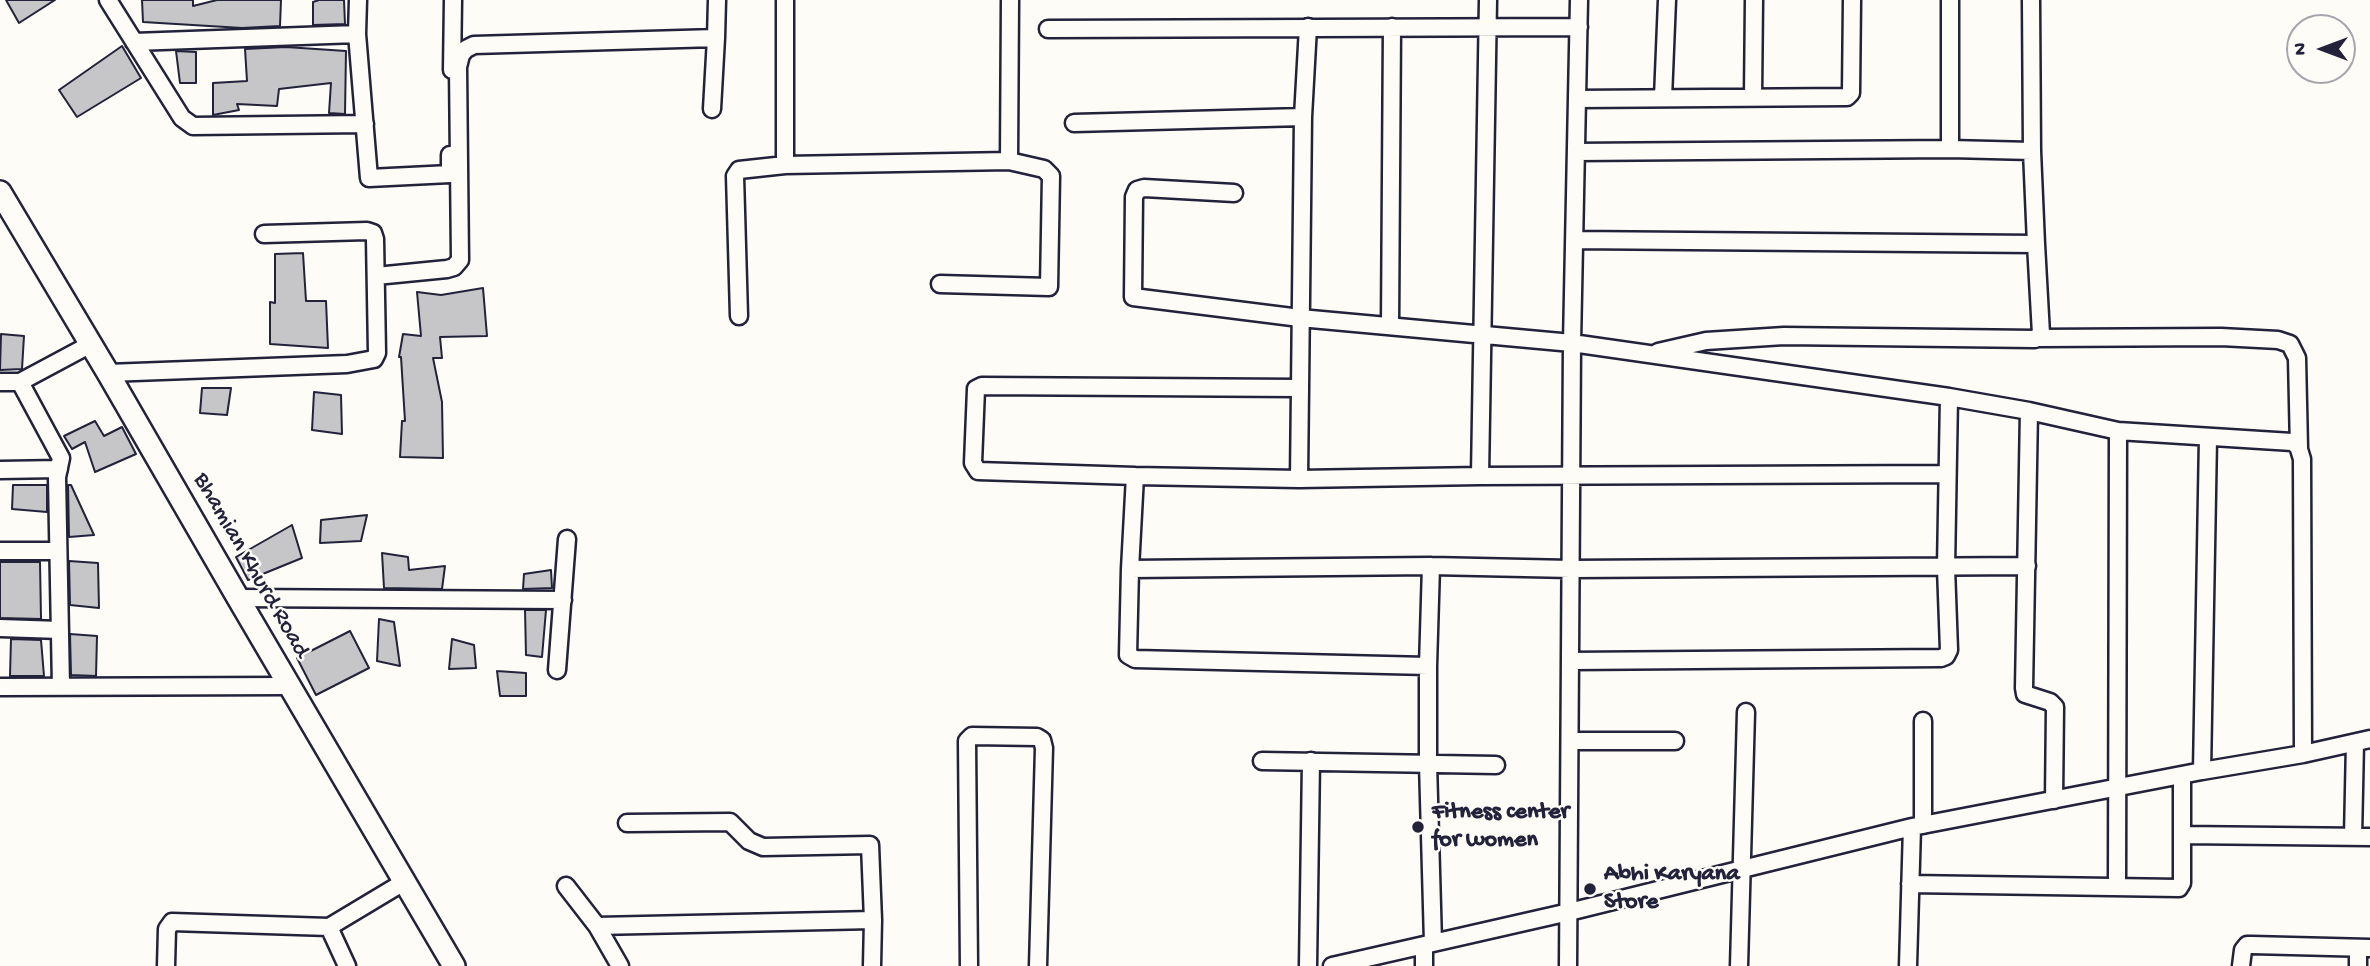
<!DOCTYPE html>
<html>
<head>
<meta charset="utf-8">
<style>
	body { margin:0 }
	#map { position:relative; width:2370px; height:966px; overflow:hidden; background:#fdfcf7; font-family:"Gochi Hand",sans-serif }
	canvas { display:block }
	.north { position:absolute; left:2286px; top:14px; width:70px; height:70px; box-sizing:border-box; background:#fdfcf7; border:2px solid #a5a5ac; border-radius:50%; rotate:270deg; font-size:19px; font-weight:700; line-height:28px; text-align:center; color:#22223b }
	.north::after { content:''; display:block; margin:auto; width:24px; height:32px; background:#22223b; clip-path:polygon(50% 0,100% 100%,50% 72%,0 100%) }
</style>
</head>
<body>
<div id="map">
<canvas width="2370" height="966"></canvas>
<div class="north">N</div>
</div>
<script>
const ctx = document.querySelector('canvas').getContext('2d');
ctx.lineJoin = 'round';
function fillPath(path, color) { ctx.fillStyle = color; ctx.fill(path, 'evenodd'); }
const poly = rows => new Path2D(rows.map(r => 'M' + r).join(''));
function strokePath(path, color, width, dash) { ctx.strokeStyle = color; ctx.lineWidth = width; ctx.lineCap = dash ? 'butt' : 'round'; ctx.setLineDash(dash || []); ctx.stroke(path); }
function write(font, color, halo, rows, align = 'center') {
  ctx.font = font + ' "Gochi Hand",sans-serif'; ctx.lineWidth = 5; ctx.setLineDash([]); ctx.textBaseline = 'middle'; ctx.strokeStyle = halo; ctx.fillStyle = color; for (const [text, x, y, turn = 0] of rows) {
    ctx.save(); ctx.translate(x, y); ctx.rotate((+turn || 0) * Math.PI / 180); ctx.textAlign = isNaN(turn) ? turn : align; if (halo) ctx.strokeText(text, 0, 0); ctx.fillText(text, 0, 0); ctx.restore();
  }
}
const building = poly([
	[6,0,55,0,19,23,6,0],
	[142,0,193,0,193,6,217,0,281,0,280,26,242,28,143,22,142,0],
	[319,0,344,0,345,24,313,25,313,2,319,0],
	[122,46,141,78,77,117,59,90,122,46],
	[286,47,346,51,345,114,329,113,331,83,279,89,277,106,237,104,239,110,213,115,213,83,247,81,245,49,286,47],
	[176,51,196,52,196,83,180,83,176,51],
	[303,253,306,301,326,301,328,348,270,344,270,302,275,303,275,254,303,253],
	[483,288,487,336,440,337,442,358,433,358,442,402,443,458,400,457,402,421,405,421,401,357,399,357,403,334,421,336,417,292,441,295,483,288],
	[1,334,24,336,22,369,0,370,1,334],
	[202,388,231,388,227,415,200,413,202,388],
	[314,392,341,395,342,434,312,430,314,392],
	[95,421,104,436,122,427,136,454,95,472,85,442,72,449,64,436,95,421],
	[13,485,47,485,47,512,12,509,13,485],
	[68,485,71,485,94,535,69,537,68,485],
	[367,515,361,541,320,543,321,520,367,515],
	[292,525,302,558,248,580,236,557,292,525],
	[382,553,408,557,409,570,445,566,442,589,384,588,382,553],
	[69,561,98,563,99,608,70,605,69,561],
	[0,562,40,562,41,619,0,618,0,562],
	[551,570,552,588,523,589,524,574,551,570],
	[525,610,546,610,542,657,526,655,525,610],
	[379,619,394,622,400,666,377,661,379,619],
	[350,631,369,668,316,695,297,658,350,631],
	[70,634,97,636,96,676,71,675,70,634],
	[11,639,41,640,44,676,10,676,11,639],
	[452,639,474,645,476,668,449,669,452,639],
	[497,671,526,673,526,696,500,696,497,671]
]);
fillPath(building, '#c6c6c8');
strokePath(building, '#22223b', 2);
const minor = poly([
	[108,0,182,118,193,126,365,124],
	[358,0,357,34,369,178,450,174,450,155],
	[1950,0,1950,149,2032,151],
	[1048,29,1579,27],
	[716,38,717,0],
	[134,42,357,34],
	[452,70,453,0],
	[1753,97,1754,0],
	[1663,98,1667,0],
	[1577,99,1847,97,1851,93,1852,0],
	[1074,123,1303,117],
	[1576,152,1950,149],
	[785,165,785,0],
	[1234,193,1144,188,1137,190,1134,197,1133,297,1300,318,1572,343,1949,397,1946,568,1949,650,1946,656,1941,658,1571,661],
	[1574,240,2036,244,2032,151,2031,0],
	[376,276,447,269,454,267,460,260,458,67,461,55,466,49,474,45,716,38,712,109],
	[940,284,1049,287,1051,176,1044,169,1009,161],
	[739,316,735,176,739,170,785,165,1009,161,1010,0],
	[1390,326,1392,27],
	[2038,338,2221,337,2278,340,2290,344,2297,358,2299,448],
	[1658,352,1706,341,1784,336,2035,339,2041,334,2036,244],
	[108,373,347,364,374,359,377,353,375,239,373,233,367,231,264,234],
	[0,382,20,382,91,344],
	[20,382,61,458,57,477,61,687],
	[1949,397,2029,411,2118,431,2292,442,2298,446,2302,459,2303,754],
	[2029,411,2024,688,2025,694,2050,702,2055,707,2054,800],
	[0,470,59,469],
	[1135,476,978,471,973,463,976,389,982,386,1299,388],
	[1480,476,1947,474],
	[1299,479,1303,117,1308,27],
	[0,551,57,551],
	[1431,566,1428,666,1135,659,1128,655,1130,569,1431,566,1571,569,2027,566],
	[1130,569,1135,476,1299,479,1480,476,1488,0],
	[238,598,563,600],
	[0,628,60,630],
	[1428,666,1428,763,1433,943],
	[557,670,567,539],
	[0,687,289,686],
	[1923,721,1923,825],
	[1570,741,1675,741],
	[1262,761,1496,765],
	[2202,771,2208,438],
	[627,823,730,822,749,841,763,847,870,845,873,920,872,966],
	[2182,835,2370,837],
	[2353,837,2355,743],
	[1910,884,2179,888,2182,883,2182,776],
	[566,886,597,926,620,966],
	[2117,887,2118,431],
	[597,926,873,920],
	[329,927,347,966],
	[166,966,167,929,172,922,329,927,404,882],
	[969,966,967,741,972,736,1037,737,1042,740,1044,748,1038,966],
	[1308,966,1311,761],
	[1332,966,1569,912,1912,827,2202,771,2303,754,2370,739],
	[1424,966,1424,945],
	[1568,966,1572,343,1579,0],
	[1739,966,1746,712],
	[1908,966,1912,827],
	[2241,966,2243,950,2247,945,2252,945,2370,948],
	[2358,966,2358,948]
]);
const tertiary = poly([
	[0,192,108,373,238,598,454,966]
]);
strokePath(minor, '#22223b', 21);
strokePath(tertiary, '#22223b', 26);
strokePath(minor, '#fdfcf7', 16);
strokePath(tertiary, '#fdfcf7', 21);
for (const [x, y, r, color] of [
	[1418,827,7,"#22223b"],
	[1590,889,7,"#22223b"]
]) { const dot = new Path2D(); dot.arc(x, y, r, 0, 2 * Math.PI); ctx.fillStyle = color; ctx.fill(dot); strokePath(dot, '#fdfcf7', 2.5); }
write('24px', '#22223b', '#fdfcf7', [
	["Bhamian Khurd Road",250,566,60]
]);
write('bold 24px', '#22223b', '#fdfcf7', [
	["Fitness center",1432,813],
	["for women",1432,841],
	["Abhi Karyana",1604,875],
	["Store",1604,903]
], 'left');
</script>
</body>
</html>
